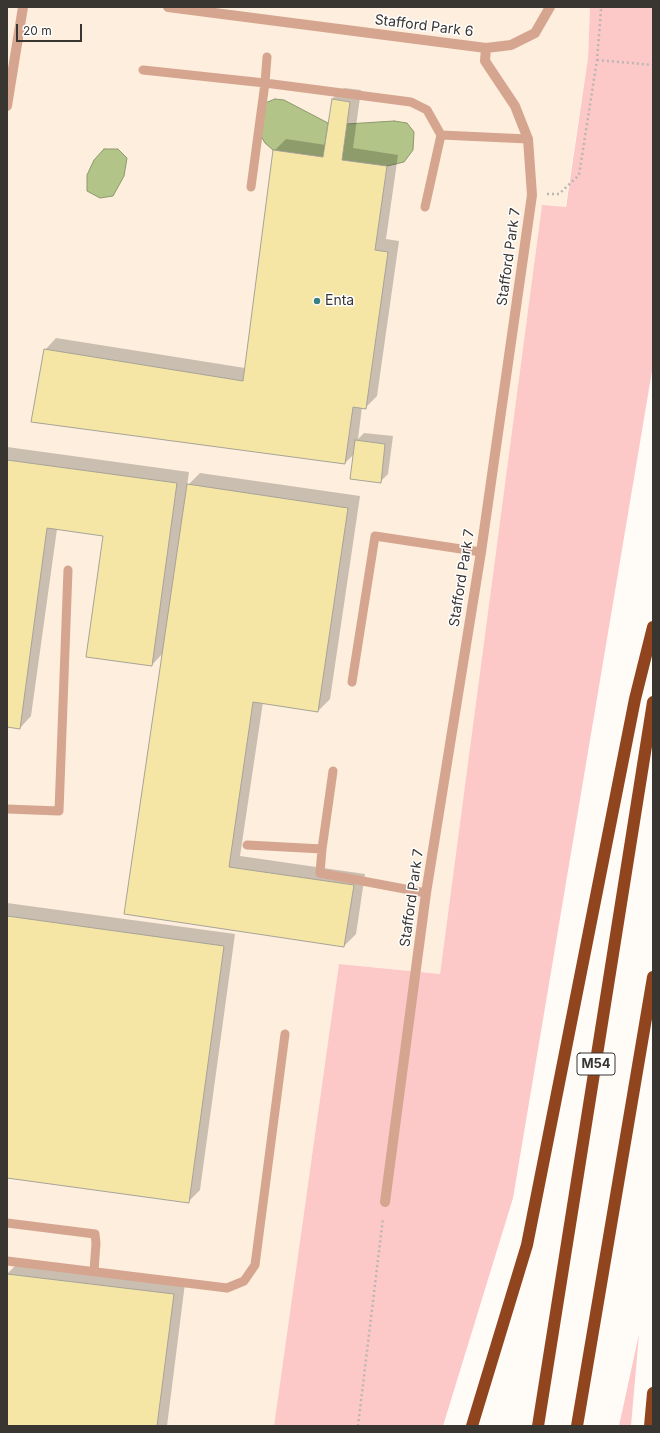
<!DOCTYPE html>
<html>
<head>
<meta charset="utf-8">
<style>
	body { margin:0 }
	#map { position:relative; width:660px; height:1433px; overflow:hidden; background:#fffbf7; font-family:Inter,sans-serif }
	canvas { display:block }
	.frame { position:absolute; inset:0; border:8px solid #393531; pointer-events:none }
	.scale { position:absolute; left:16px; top:24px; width:66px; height:18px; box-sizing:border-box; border:2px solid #393531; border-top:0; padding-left:5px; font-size:12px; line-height:14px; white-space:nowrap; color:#393531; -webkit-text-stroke:3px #fff; paint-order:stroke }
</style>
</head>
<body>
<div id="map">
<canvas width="660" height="1433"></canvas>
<div class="frame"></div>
<div class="scale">20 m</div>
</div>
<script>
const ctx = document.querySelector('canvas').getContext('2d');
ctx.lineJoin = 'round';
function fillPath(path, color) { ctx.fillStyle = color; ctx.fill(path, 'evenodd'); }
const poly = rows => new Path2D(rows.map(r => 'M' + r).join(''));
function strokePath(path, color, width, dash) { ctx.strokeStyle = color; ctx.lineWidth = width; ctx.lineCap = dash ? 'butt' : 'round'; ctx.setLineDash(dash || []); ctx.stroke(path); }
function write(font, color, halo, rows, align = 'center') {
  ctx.font = font + ' Inter,sans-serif'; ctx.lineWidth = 3; ctx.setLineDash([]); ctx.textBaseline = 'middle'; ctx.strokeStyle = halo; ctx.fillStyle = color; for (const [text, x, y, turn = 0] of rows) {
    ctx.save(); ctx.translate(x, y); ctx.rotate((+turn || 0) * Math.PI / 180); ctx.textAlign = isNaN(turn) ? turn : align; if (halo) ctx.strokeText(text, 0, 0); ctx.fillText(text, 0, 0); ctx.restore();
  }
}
fillPath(poly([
	[7,7,590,7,588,58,565,208,542,206,440,974,339,964,274,1426,7,1426]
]), '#fdeedd');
fillPath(poly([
	[590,7,653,7,653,365,513,1198,443,1426,274,1426,339,964,440,974,542,205,566,207,588,58],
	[639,1334,631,1426,619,1426]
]), '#fcc9c8');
const water = poly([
	[275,99,284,100,328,123,323,157,273,150,265,143,261,136,265,103,275,99],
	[394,121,407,123,414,132,413,150,404,162,387,166,342,160,347,124,394,121],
	[104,149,118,149,127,158,124,176,113,196,100,198,87,191,87,175,94,160,104,149]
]);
fillPath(water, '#b2c488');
strokePath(water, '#8e996e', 1);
fillPath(poly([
	[344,88,361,90,353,148,398,155,386,239,399,241,377,396,365,408,362,407,358,439,364,433,393,436,388,474,380,482,355,453,345,463,45,350,56,338,245,368,274,151,286,139,326,145,332,99],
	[7,447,189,472,187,486,200,473,360,496,330,699,318,711,263,702,240,856,365,874,356,934,344,946,125,913,163,653,152,665,104,535,57,529,31,716,20,728,7,726],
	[7,903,235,934,200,1190,188,1202,7,1177],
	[19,1262,185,1283,167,1426,7,1426,7,1274]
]), '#0003');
const building = poly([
	[332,99,350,102,342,160,387,166,375,250,388,252,366,409,353,407,345,464,31,422,44,349,243,381,273,150,323,157,332,99],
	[355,440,385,444,381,483,350,479,355,440],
	[7,460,177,483,152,666,86,657,103,536,47,528,20,729,7,727,7,460],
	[187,484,348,508,318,712,253,702,229,867,354,885,344,947,124,914,187,484],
	[7,916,224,946,189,1203,7,1178,7,916],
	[7,1274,174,1294,157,1426,7,1426,7,1274]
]);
fillPath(building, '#f6e6a6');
strokePath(building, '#a7a498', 1);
strokePath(poly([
	[597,60,653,65],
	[547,194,559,194,579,175,597,60,601,10,600,7],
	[358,1426,383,1218]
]), '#bab6b2', 2.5, [2, 3]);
strokePath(poly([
	[143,70,265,83,411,102,427,110,441,135,425,207],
	[441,135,528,139],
	[251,187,265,83,267,57],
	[352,682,375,536,481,552],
	[333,771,322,849,320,873,426,893],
	[7,809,59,811,68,570],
	[247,845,322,849],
	[7,1223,95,1234,96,1243,94,1271],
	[7,1261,227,1288,244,1281,255,1265,285,1034]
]), '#d5a590', 9);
strokePath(poly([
	[168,7,486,48,511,45,535,33,550,7],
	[7,106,23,7],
	[385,1202,426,893,481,552,532,195,528,139,515,106,485,61,486,48]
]), '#d5a590', 10);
strokePath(poly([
	[472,1426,527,1245,635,699,653,627],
	[538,1426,653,702],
	[577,1426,653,977],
	[650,1426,653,1393]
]), '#91451e', 12);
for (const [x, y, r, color] of [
	[317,301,4,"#398284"]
]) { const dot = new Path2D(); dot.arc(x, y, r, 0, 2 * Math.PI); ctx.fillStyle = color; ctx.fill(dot); strokePath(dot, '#fff', 1.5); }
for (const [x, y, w] of [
	[596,1064,38]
]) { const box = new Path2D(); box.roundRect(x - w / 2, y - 11, w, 22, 3); ctx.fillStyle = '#fff'; ctx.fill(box); strokePath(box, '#393531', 1); }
write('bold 13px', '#393531', null, [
	["M54",596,1064]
]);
write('14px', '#393531', '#fff', [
	["Stafford Park 6",424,26,7],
	["Stafford Park 7",509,257,-82],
	["Stafford Park 7",462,578,-81],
	["Stafford Park 7",412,898,-82]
]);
write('14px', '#393531', '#fff', [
	["Enta",325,301]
], 'left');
</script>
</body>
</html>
